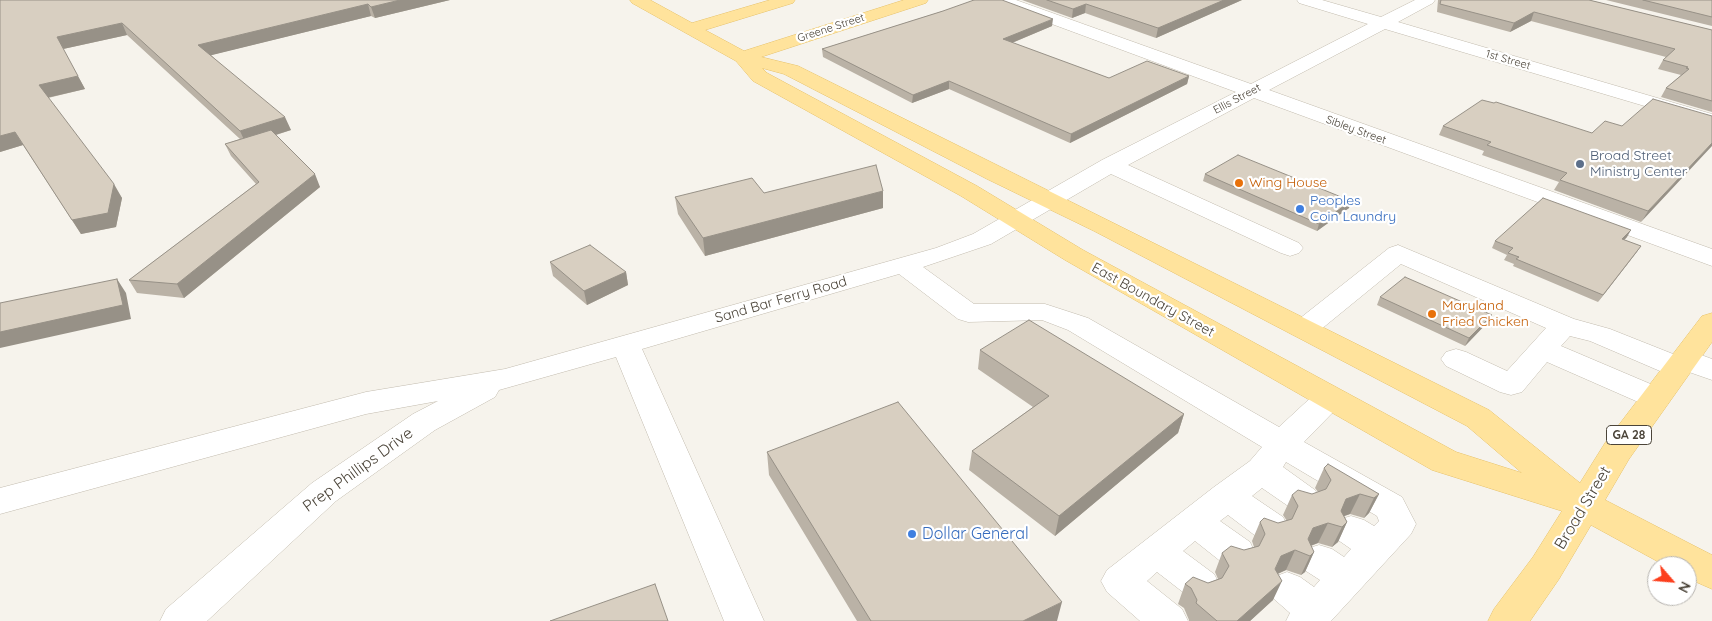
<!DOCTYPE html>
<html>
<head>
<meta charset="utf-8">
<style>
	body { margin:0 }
	#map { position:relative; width:1712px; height:621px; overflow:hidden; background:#f6f3ec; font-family:Quicksand,sans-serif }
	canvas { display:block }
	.north { position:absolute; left:1647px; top:556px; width:50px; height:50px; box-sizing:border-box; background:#fff; border:1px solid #b7b4b0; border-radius:50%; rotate:117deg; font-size:14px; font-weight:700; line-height:20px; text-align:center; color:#4b4439 }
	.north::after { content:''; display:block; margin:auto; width:18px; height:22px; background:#fc3f1d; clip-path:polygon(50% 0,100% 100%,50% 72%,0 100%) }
</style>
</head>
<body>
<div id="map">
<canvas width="1712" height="621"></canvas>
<div class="north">N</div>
</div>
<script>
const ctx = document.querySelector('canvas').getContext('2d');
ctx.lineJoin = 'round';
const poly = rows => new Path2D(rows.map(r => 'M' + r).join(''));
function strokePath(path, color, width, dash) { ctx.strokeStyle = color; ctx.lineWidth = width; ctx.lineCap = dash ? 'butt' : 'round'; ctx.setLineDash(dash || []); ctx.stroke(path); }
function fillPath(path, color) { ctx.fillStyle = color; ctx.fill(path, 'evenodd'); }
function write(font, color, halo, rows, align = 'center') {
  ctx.font = font + ' Quicksand,sans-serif'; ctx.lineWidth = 4.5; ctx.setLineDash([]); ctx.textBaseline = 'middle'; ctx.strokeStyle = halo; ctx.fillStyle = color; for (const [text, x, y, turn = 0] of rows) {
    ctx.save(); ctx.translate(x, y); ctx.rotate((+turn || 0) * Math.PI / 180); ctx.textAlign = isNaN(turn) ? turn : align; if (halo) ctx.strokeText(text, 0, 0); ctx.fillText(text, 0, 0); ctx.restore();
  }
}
const minor = poly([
	[993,0,1016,0,1251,84,1368,24,1299,3,1297,0,1322,0,1381,17,1415,0,1435,0,1433,3,1398,22,1712,114,1712,126,1385,29,1269,90,1712,249,1712,266,1254,98,1128,165,1299,243,1303,248,1299,253,1290,256,1281,253,1111,174,991,244,923,267,974,304,1045,304,1088,318,1279,427,1318,391,1329,387,1340,391,1344,398,1340,405,1304,442,1402,497,1416,524,1411,534,1331,621,1286,621,1290,613,1274,599,1268,588,1274,577,1287,572,1300,577,1314,587,1320,580,1306,571,1301,560,1306,549,1319,545,1332,549,1344,557,1351,549,1338,540,1333,530,1338,520,1351,516,1364,520,1374,526,1379,521,1377,516,1286,462,1283,467,1315,490,1320,499,1315,508,1303,512,1291,508,1262,488,1252,496,1283,517,1288,527,1283,537,1270,541,1257,537,1228,515,1220,521,1250,542,1255,553,1250,564,1237,568,1224,564,1195,541,1183,551,1214,574,1220,585,1214,596,1201,601,1188,596,1157,572,1147,581,1182,609,1188,621,1140,621,1107,592,1101,581,1107,570,1214,487,1250,461,1262,447,1068,330,1042,320,968,322,958,319,899,274,642,349,764,621,724,621,616,357,499,390,495,397,435,430,336,501,207,621,160,621,166,609,312,483,413,414,438,401,366,414,0,514,0,488,366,392,505,369,936,248,973,234,1102,160,1236,92,995,3,993,0],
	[1398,245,1574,319,1610,329,1673,354,1685,349,1712,359,1712,380,1689,372,1677,377,1667,374,1590,341,1570,336,1561,346,1667,391,1671,398,1667,405,1656,409,1645,405,1547,362,1522,392,1511,395,1500,392,1446,366,1441,359,1446,352,1456,349,1466,352,1507,371,1546,328,1401,264,1314,335,1304,338,1294,335,1290,329,1294,323,1389,248,1398,245]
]);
const major = poly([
	[630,0,650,0,692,23,770,0,795,0,793,3,705,30,744,51,904,0,928,0,926,3,761,57,798,66,1489,410,1580,483,1605,443,1702,316,1712,313,1712,342,1629,459,1605,500,1712,555,1712,589,1687,578,1687,566,1666,566,1591,525,1559,579,1530,621,1488,621,1494,609,1533,557,1562,511,1432,470,1065,260,961,196,753,81,736,61,632,3,630,0],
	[762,68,784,74,987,179,1094,231,1467,426,1522,473,1456,452,1083,250,977,186,767,73,762,68]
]);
strokePath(minor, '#c2bbae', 1);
strokePath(major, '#e6c16a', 1);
fillPath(minor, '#fff');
fillPath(major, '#ffe39c');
fillPath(poly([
	[0,0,450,0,375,18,371,16,211,55,291,130,276,135,320,187,184,298,137,293,129,280,256,184,231,156,225,144,240,139,127,35,63,49,85,89,48,98,122,198,116,227,81,234,23,145,0,152],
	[1022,0,1242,0,1156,38,1085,13,1072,18],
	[1438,0,1589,0,1712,30,1712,112,1661,97,1666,88,1681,75,1658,69,1663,60,1666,57,1531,21,1510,32,1437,12],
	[1606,0,1712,0,1712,26],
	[943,11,1052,26,1012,43,1109,78,1189,76,1187,84,1070,143,949,89,912,103,823,57,822,49],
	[1712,116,1641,222,1554,190,1559,182,1482,155,1484,151,1439,135,1443,126,1592,133,1622,126],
	[1205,174,1351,201,1349,208,1317,231,1203,181],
	[883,191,883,208,705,256,678,214,675,197,764,193],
	[1627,237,1624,240,1641,246,1636,253,1598,302,1513,266,1514,264,1504,260,1507,255,1492,248,1495,241],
	[550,262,626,272,628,285,587,305,553,276],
	[1380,297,1488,322,1465,346,1377,305],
	[980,350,1184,414,1178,433,1055,536,969,470,972,451,1033,407,978,369],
	[767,452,1057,621,857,621,769,475],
	[1324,468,1379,494,1369,513,1364,518,1350,514,1344,516,1347,522,1338,542,1332,547,1318,543,1311,546,1314,552,1305,572,1301,575,1286,570,1278,574,1273,600,1250,621,1189,621,1189,620,1184,608,1178,604,1185,584,1208,583,1218,579,1215,572,1222,553,1244,550,1254,547,1252,541,1260,522,1278,523,1287,521,1283,515,1292,495,1312,494,1318,492,1315,488]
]), '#bab2a6');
fillPath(poly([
	[400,0,450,0,375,18,371,7],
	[1224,0,1242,0,1156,38,1158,28],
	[368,4,371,16,204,57,198,45],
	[1086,4,1085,13,1072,18,1073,9],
	[1534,12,1531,21,1510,32,1514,23],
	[1053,19,1052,26,1002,47,1003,39],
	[122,23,127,35,63,49,57,37],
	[78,76,85,89,46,98,39,85],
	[1189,76,1187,84,1070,143,1071,134],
	[949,81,949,89,912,103,913,95],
	[285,117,291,130,246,144,240,131],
	[15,132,23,145,0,152,0,136],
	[1712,143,1712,146,1641,222,1648,211],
	[315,174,320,187,184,298,177,284],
	[114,184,122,198,116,227,81,234,72,220],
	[883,191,883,208,705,256,703,238],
	[1351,201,1349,208,1317,231,1319,224],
	[1631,230,1627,237,1618,246,1622,239],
	[1641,246,1636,253,1598,302,1603,295],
	[626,272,628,285,587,305,584,291],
	[117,279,126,293,131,319,0,348,0,332],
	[1492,315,1488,322,1465,346,1469,338],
	[1184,414,1178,433,1055,536,1059,516],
	[1360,494,1350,514,1336,519,1346,499],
	[1379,494,1369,513,1364,518,1374,498],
	[1347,522,1338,542,1332,547,1342,527],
	[1328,523,1318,543,1304,548,1313,528],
	[1295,550,1286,570,1272,576,1281,556],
	[1314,552,1305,572,1301,575,1310,556],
	[1282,581,1273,600,1250,621,1237,621],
	[1062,602,1057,621,1023,621]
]), '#979187');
const building = poly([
	[0,0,400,0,371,7,368,4,198,45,285,117,240,131,122,23,57,37,78,76,39,85,114,184,108,213,72,220,15,132,0,136,0,0],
	[974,0,1002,0,1053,19,1003,39,1109,78,1147,61,1189,76,1071,134,949,81,913,95,822,49,943,11,974,0],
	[1047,0,1224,0,1158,28,1086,4,1073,9,1047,0],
	[1441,0,1589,0,1712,30,1712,101,1666,88,1689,69,1686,68,1688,67,1663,60,1675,49,1534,12,1514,23,1440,4,1441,0],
	[1643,0,1712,0,1712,17,1643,0],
	[1653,99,1712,116,1712,143,1648,211,1560,180,1567,173,1487,145,1491,142,1443,126,1482,100,1494,103,1496,102,1592,133,1605,121,1622,126,1653,99],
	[271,130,315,174,177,284,129,280,259,182,225,144,271,130],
	[1238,155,1351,201,1319,224,1205,174,1238,155],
	[876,165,883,191,703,238,675,197,752,178,764,193,876,165],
	[1543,198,1631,230,1622,239,1641,246,1603,295,1516,259,1519,257,1508,253,1513,248,1495,241,1543,198],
	[590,245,626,272,584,291,550,262,590,245],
	[1405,277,1492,315,1469,338,1380,297,1405,277],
	[117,279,123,305,0,332,0,303,117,279],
	[1029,320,1184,414,1059,516,972,451,1049,396,980,350,1029,320],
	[898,402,1062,602,1023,621,871,621,767,452,898,402],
	[1328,464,1379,494,1374,498,1360,494,1346,499,1341,511,1347,522,1342,527,1328,523,1313,528,1308,539,1314,552,1310,556,1295,550,1281,556,1275,569,1282,581,1237,621,1217,621,1196,603,1197,600,1191,588,1185,584,1193,577,1208,583,1222,578,1229,566,1222,553,1231,546,1244,550,1259,546,1265,534,1260,522,1264,518,1278,523,1292,519,1298,506,1292,495,1298,490,1312,494,1326,489,1331,480,1324,468,1328,464],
	[655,584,668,621,550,621,655,584]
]);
fillPath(building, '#d8cfc1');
strokePath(building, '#979187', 1);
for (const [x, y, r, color] of [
	[1580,164,5,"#5c6f8a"],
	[1239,183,5,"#e8710a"],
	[1300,209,5,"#3f7fe0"],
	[1432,314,5,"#e8710a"],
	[912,534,5,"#3f7fe0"]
]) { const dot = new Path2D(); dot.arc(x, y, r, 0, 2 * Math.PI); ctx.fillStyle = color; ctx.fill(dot); strokePath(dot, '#fff', 2); }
write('11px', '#4b4439', '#fff', [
	["Greene Street",831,28,-18],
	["1st Street",1508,60,16],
	["Ellis Street",1237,99,-28],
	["Sibley Street",1356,130,20]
]);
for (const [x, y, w] of [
	[1629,435,45]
]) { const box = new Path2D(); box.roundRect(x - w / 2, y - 9.5, w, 19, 4); ctx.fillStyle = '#fff'; ctx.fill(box); strokePath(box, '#4b4439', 1); }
write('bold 12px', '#4b4439', null, [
	["GA 28",1629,435]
]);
write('14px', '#4e5e75', '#fff', [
	["Broad Street",1590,156],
	["Ministry Center",1590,172]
], 'left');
write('14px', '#c56008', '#fff', [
	["Wing House",1249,183],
	["Maryland",1442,306],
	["Fried Chicken",1442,322]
], 'left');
write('14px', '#366cbe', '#fff', [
	["Peoples",1310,201],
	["Coin Laundry",1310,217]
], 'left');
write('14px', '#4b4439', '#fff', [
	["Sand Bar Ferry Road",781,300,-16],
	["East Boundary Street",1153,300,29]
]);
write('16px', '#4b4439', '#fff', [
	["Prep Phillips Drive",358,470,-36],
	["Broad Street",1583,508,-59]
]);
write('16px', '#366cbe', '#fff', [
	["Dollar General",922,534]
], 'left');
</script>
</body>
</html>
